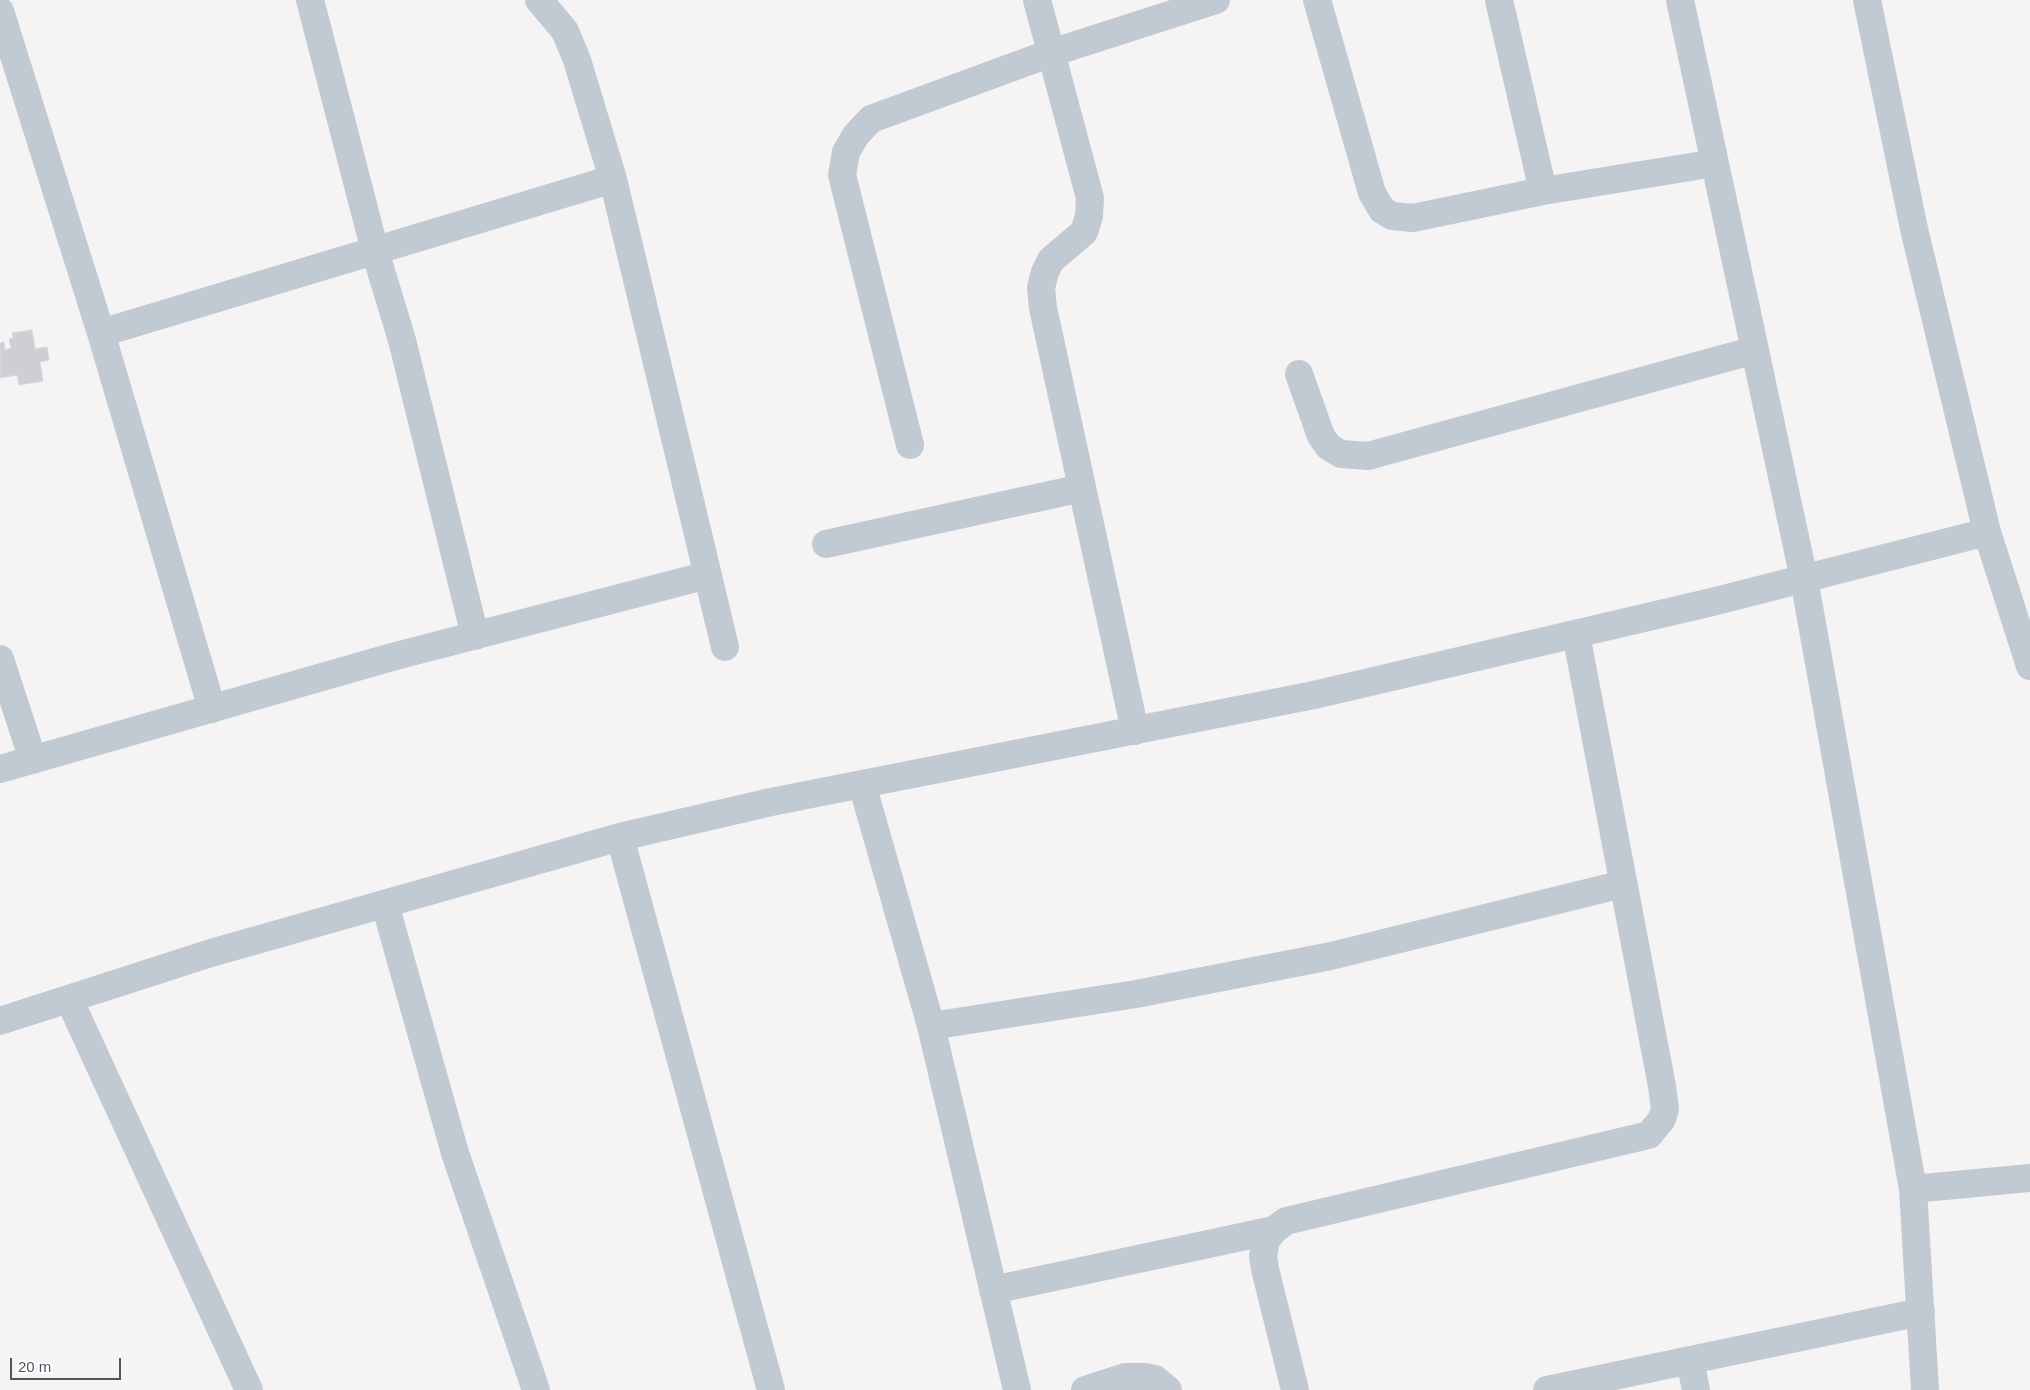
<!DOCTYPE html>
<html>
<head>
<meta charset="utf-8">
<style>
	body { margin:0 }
	#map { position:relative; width:2030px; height:1390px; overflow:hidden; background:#f5f3f3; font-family:Helvetica,sans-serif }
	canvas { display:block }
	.scale { position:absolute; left:10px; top:1358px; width:111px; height:22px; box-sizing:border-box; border:2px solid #4a5661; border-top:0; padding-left:6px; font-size:15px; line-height:18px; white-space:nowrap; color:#4a5661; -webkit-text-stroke:4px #fff; paint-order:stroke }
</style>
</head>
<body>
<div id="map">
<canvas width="2030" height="1390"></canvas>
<div class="scale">20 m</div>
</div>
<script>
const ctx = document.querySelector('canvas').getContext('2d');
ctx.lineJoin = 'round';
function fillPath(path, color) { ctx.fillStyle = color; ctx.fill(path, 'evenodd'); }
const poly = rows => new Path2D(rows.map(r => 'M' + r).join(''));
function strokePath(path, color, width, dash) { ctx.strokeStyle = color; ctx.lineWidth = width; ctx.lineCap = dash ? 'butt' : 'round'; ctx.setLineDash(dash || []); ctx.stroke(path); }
const building = poly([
	[32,330,35,349,47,347,49,360,40,362,43,381,19,385,17,375,0,378,0,343,4,342,5,350,11,348,9,339,13,338,12,333,32,330]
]);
fillPath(building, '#cdcfd5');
strokePath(building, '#d7d9de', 1);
strokePath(poly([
	[310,0,375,251,402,340,475,636],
	[539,0,565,31,577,60,613,179,725,647],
	[1037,0,1090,198,1089,216,1084,232,1051,260,1045,272,1041,288,1043,308,1135,731],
	[1317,0,1372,193,1382,210,1392,216,1413,218,1543,191,1715,163],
	[1499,0,1543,191],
	[1680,0,1804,579,1913,1189,1925,1390],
	[1867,0,1914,229,1987,532,2030,666],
	[0,11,101,333,212,709],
	[101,333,613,179],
	[1299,374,1321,436,1329,447,1341,454,1368,456,1755,350],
	[910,445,842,175,846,152,856,135,871,119,1051,53,1216,0],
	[826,544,1082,488],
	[0,659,33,760],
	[0,769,392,657,708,575],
	[862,784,931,1026,1017,1390],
	[620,837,771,1390],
	[385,904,455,1153,536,1390],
	[69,999,249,1390],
	[0,1021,211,953,620,837,771,802,1314,695,1712,602,1987,532],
	[931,1026,1136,994,1331,956,1623,884],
	[1913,1189,2030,1178],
	[993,1290,1274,1230],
	[1690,1360,1696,1390],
	[1085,1390,1125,1377,1145,1377,1155,1379,1168,1390],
	[1295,1390,1265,1269,1263,1256,1266,1240,1274,1230,1286,1221,1649,1135,1662,1119,1665,1109,1662,1086,1576,634],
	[1547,1390,1921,1312]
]), '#c1cad2', 28);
</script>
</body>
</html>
